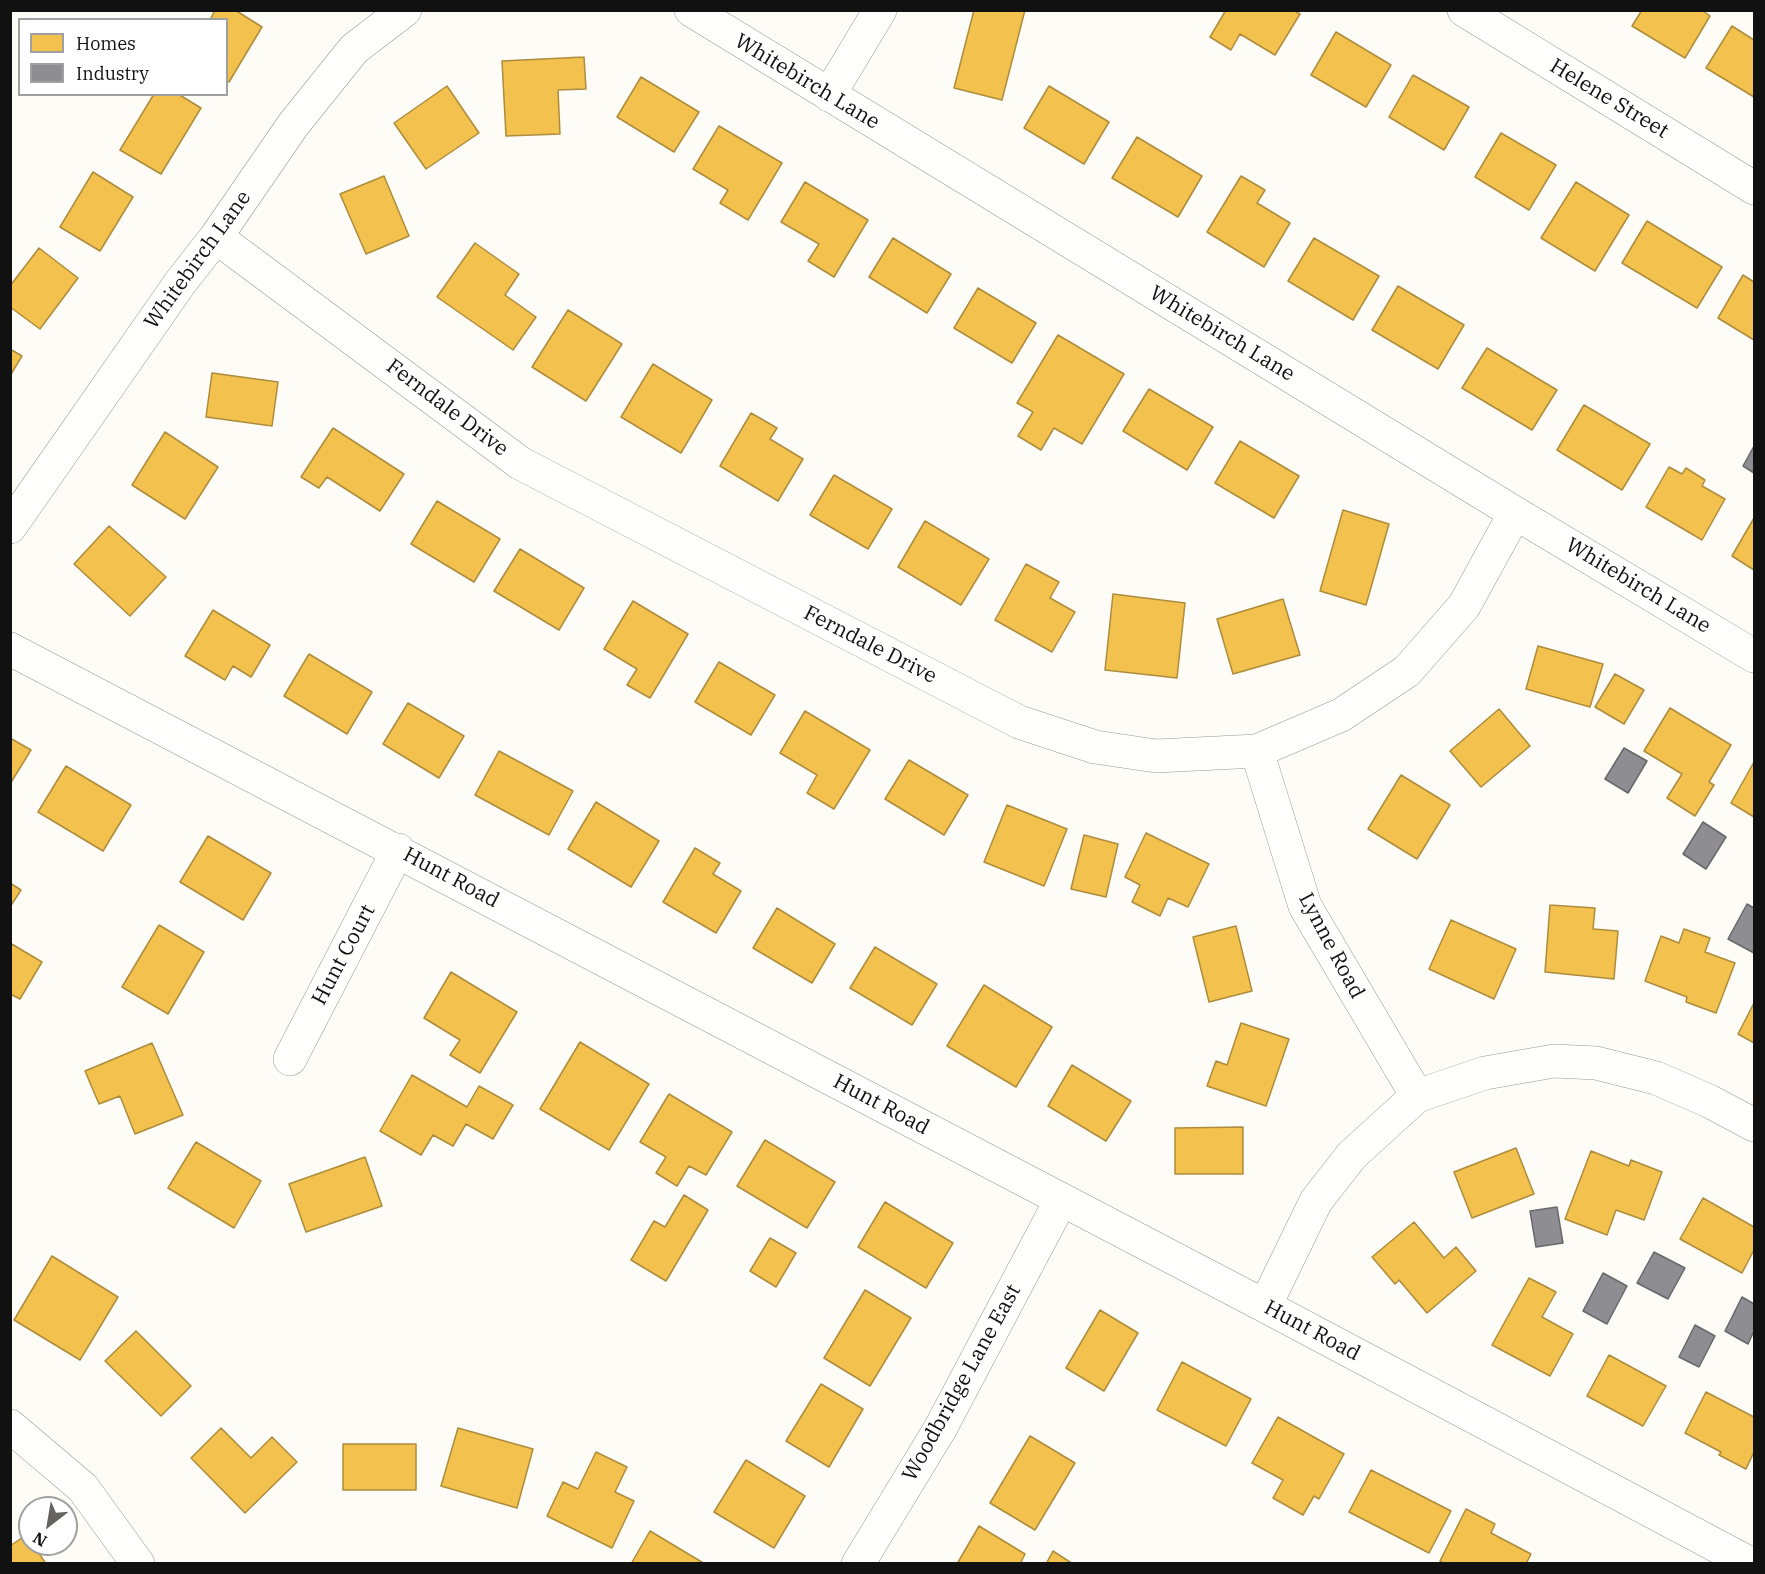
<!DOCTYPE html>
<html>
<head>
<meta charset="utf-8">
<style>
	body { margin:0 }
	#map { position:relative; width:1765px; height:1574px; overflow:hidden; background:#fdfcf7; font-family:"IBM Plex Serif",serif }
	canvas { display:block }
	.frame { position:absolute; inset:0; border:12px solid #111; pointer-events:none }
	.legend { position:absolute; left:18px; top:18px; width:210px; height:78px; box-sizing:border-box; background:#fff; border:2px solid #a0a0a0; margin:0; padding:8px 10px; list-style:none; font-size:18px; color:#111 }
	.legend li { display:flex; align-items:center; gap:12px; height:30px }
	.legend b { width:30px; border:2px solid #a0a0a0 }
	.north { position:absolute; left:18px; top:1496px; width:60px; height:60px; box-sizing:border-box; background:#fff; border:2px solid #a0a0a0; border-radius:50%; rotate:211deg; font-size:16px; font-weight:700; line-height:24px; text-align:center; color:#111 }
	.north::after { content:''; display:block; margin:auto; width:21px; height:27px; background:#646362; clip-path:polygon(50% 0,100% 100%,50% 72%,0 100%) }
</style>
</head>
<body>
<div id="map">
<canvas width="1765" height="1574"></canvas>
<div class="frame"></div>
<ul class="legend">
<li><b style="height:16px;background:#f2c14e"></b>Homes</li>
<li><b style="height:16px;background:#8d8d92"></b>Industry</li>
</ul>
<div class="north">N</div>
</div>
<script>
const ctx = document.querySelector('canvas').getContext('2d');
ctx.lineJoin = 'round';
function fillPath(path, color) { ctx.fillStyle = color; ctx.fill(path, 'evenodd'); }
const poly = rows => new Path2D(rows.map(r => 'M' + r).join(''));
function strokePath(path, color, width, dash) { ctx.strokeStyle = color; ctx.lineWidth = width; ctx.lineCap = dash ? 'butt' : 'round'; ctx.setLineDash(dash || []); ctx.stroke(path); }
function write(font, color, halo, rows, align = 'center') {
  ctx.font = font + ' "IBM Plex Serif",serif'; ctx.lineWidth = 6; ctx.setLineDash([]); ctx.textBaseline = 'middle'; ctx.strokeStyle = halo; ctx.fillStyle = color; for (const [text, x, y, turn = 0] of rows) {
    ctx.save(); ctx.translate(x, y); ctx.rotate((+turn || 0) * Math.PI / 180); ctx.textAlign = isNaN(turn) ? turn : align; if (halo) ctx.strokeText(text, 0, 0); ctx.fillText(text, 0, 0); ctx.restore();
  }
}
const homes = poly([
	[215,10,235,10,262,27,229,82,226,80,226,20,210,20,215,10],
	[974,10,1025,10,1002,100,954,88,974,10],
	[1226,10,1293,10,1300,14,1275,55,1240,34,1231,50,1210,37,1226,10],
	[1642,10,1702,10,1710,16,1685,58,1632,26,1642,10],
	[1732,26,1754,40,1754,97,1706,68,1732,26],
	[1336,32,1391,65,1366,107,1311,75,1336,32],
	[584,57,586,89,558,90,560,134,506,136,502,61,584,57],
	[1413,75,1469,107,1444,150,1389,117,1413,75],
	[641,77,699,112,674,152,617,117,641,77],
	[447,86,479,133,426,169,394,123,447,86],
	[1049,86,1109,122,1084,164,1024,128,1049,86],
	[154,94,178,94,201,108,161,174,120,150,154,94],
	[719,126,782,163,748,220,720,203,728,190,693,169,719,126],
	[1501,133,1556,165,1529,210,1475,177,1501,133],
	[1137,137,1202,176,1178,217,1112,178,1137,137],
	[93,172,133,197,100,251,60,227,93,172],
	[384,176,409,236,366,254,340,194,384,176],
	[1241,176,1265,190,1257,203,1290,223,1264,267,1207,232,1241,176],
	[805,182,868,220,834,277,808,261,819,244,781,222,805,182],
	[1576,182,1629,215,1595,271,1541,238,1576,182],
	[1647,221,1722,267,1697,308,1622,263,1647,221],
	[893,238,951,274,927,313,869,277,893,238],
	[1314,238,1379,276,1353,320,1288,281,1314,238],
	[475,243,519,274,505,295,536,317,513,350,437,297,475,243],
	[39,248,78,278,40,329,10,307,10,286,39,248],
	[1743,275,1754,282,1754,340,1718,318,1743,275],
	[1398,286,1464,325,1438,369,1372,330,1398,286],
	[978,288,1036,323,1012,363,954,328,978,288],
	[568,310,622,344,586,401,532,367,568,310],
	[1058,335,1124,374,1082,444,1054,428,1041,450,1018,436,1033,412,1017,403,1058,335],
	[1487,348,1557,390,1532,430,1462,388,1487,348],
	[10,349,22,356,10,376,10,349],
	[653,364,712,400,681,453,621,417,653,364],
	[212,373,278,382,272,426,206,417,212,373],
	[1149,389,1213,427,1187,470,1123,431,1149,389],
	[1584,405,1650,444,1622,490,1557,450,1584,405],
	[751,413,777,428,770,439,803,459,778,501,720,466,751,413],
	[333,428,404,474,380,511,327,477,319,488,301,477,333,428],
	[165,432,218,467,185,519,132,485,165,432],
	[1240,441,1299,476,1274,518,1215,483,1240,441],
	[1669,467,1682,474,1686,468,1705,480,1702,486,1725,499,1702,540,1646,507,1669,467],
	[834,475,892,509,868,549,810,515,834,475],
	[437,501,500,539,474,582,411,544,437,501],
	[1343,510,1389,524,1366,605,1320,591,1343,510],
	[1754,518,1754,570,1732,556,1754,518],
	[925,521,989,559,961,605,898,567,925,521],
	[109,526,166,577,130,616,74,564,109,526],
	[520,549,584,588,559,630,494,591,520,549],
	[1026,564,1059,582,1050,598,1075,612,1052,652,995,620,1026,564],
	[1113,594,1185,603,1177,678,1105,670,1113,594],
	[1283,599,1300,655,1233,674,1217,619,1283,599],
	[633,601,688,634,650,698,627,685,637,669,604,649,633,601],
	[213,610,270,645,251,677,233,666,225,680,185,656,213,610],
	[1538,646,1603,664,1590,707,1526,689,1538,646],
	[309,654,372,692,347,734,284,696,309,654],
	[719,662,775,695,751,735,695,702,719,662],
	[1615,674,1644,690,1624,724,1595,707,1615,674],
	[408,703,464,736,439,778,383,744,408,703],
	[1670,708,1731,745,1709,782,1714,785,1695,816,1667,798,1682,774,1644,751,1670,708],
	[1499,709,1530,746,1481,787,1450,751,1499,709],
	[805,711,870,750,834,809,807,793,817,775,780,753,805,711],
	[10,738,31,750,10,784,10,738],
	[499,751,573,791,549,835,475,795,499,751],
	[909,760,968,795,944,835,885,799,909,760],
	[1754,762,1754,817,1731,803,1754,762],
	[66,766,131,805,103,851,38,812,66,766],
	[1401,775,1450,805,1417,859,1368,829,1401,775],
	[596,802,659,841,631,887,568,849,596,802],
	[1007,805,1067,829,1044,886,984,862,1007,805],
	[1146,833,1209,864,1188,907,1168,898,1160,916,1132,902,1140,885,1125,877,1146,833],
	[1084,835,1118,844,1106,897,1071,889,1084,835],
	[208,836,271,873,243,920,180,882,208,836],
	[695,848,720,863,713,874,741,891,716,933,663,902,695,848],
	[10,883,21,890,10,907,10,883],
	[1550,905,1595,908,1593,929,1618,931,1614,979,1545,972,1550,905],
	[777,908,835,944,812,983,753,948,777,908],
	[1451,920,1516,949,1494,999,1429,969,1451,920],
	[159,925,204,952,168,1014,122,987,159,925],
	[1236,926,1252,991,1209,1002,1193,937,1236,926],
	[1684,929,1710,938,1705,952,1735,963,1716,1013,1686,1002,1687,997,1645,981,1661,936,1679,943,1684,929],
	[10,943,42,962,20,999,10,994,10,943],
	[875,947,937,984,912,1025,850,988,875,947],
	[451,972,517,1012,480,1073,450,1055,460,1040,424,1018,451,972],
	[984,985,1052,1027,1016,1087,947,1046,984,985],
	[1754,1003,1754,1043,1738,1034,1754,1003],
	[1241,1023,1289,1039,1266,1106,1207,1086,1216,1061,1227,1065,1241,1023],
	[580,1042,649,1084,609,1150,540,1109,580,1042],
	[152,1043,183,1115,135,1134,120,1096,99,1104,85,1071,152,1043],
	[1072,1065,1131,1101,1106,1141,1048,1106,1072,1065],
	[412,1075,467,1107,479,1086,513,1105,493,1139,466,1124,453,1146,433,1135,421,1155,380,1131,412,1075],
	[669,1094,732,1132,706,1175,689,1166,677,1186,656,1173,666,1157,640,1142,669,1094],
	[1243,1127,1243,1174,1175,1174,1175,1128,1243,1127],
	[765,1140,835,1182,807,1228,737,1186,765,1140],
	[196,1142,261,1181,234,1228,168,1188,196,1142],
	[1516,1148,1534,1194,1472,1218,1454,1172,1516,1148],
	[1591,1151,1629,1166,1631,1160,1662,1172,1644,1220,1616,1210,1607,1235,1565,1219,1591,1151],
	[365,1157,382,1206,306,1232,289,1184,365,1157],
	[684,1195,708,1210,666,1281,631,1260,654,1221,665,1227,684,1195],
	[1703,1198,1754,1227,1754,1250,1742,1273,1680,1239,1703,1198],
	[885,1202,953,1243,926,1288,858,1247,885,1202],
	[1414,1222,1444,1258,1456,1247,1476,1271,1427,1313,1399,1280,1395,1284,1372,1257,1414,1222],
	[770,1238,796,1253,776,1287,750,1271,770,1238],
	[52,1256,118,1297,80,1360,14,1320,52,1256],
	[1529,1278,1556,1292,1542,1317,1573,1334,1550,1376,1492,1345,1529,1278],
	[865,1290,911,1318,870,1386,824,1358,865,1290],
	[1100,1310,1138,1333,1104,1391,1066,1368,1100,1310],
	[136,1331,191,1386,161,1416,105,1361,136,1331],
	[1609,1355,1666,1386,1643,1426,1587,1396,1609,1355],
	[1182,1362,1251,1399,1226,1446,1157,1410,1182,1362],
	[821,1384,863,1409,829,1467,786,1441,821,1384],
	[1706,1392,1754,1417,1754,1452,1746,1469,1719,1455,1721,1452,1685,1433,1706,1392],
	[1278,1417,1344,1454,1319,1499,1314,1496,1303,1515,1273,1498,1283,1480,1252,1463,1278,1417],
	[221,1428,251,1458,272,1437,297,1462,245,1513,191,1458,221,1428],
	[458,1428,533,1449,517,1508,441,1486,458,1428],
	[1030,1436,1075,1463,1035,1530,990,1503,1030,1436],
	[343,1444,416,1444,416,1490,343,1490,343,1444],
	[596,1452,627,1467,615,1492,634,1501,612,1548,547,1516,563,1482,578,1489,596,1452],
	[746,1460,805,1496,774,1548,714,1512,746,1460],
	[1371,1470,1451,1511,1429,1553,1349,1512,1371,1470],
	[1466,1509,1495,1524,1491,1533,1531,1554,1526,1564,1445,1564,1440,1561,1466,1509],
	[979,1526,1025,1554,1020,1564,957,1564,979,1526],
	[650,1531,705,1564,631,1564,650,1531],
	[26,1535,30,1544,33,1544,46,1564,10,1564,10,1546,26,1535],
	[1053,1551,1073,1564,1046,1564,1053,1551]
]);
fillPath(homes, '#f2c14e');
strokePath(homes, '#ae8c3c', 1.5);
const industry = poly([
	[1754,446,1754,473,1743,466,1754,446],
	[1624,748,1647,761,1628,793,1605,779,1624,748],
	[1703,822,1726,837,1706,869,1683,854,1703,822],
	[1747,904,1754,908,1754,953,1728,939,1747,904],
	[1557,1207,1563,1243,1536,1247,1530,1211,1557,1207],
	[1654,1252,1685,1268,1668,1299,1637,1283,1654,1252],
	[1603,1273,1627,1286,1607,1324,1583,1311,1603,1273],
	[1742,1297,1754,1304,1754,1331,1748,1344,1725,1331,1742,1297],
	[1695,1325,1715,1336,1699,1367,1679,1357,1695,1325]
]);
fillPath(industry, '#8d8d92');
strokePath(industry, '#68686b', 1.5);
const minor = poly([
	[691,10,1515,513,1754,656],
	[1464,10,1754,188],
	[829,95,880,10],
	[216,237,520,463,1019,722,1095,747,1156,756,1257,751,1341,715,1407,671,1464,606,1515,513],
	[10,527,180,283,216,237,293,125,354,49,405,10],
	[10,649,1265,1306,1751,1564],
	[1257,751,1305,906,1417,1096],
	[290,1059,398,850],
	[1265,1306,1316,1201,1352,1155,1417,1096,1485,1073,1554,1061,1596,1063,1656,1078,1709,1101,1754,1125],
	[10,1426,83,1488,138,1564],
	[858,1564,940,1429,1061,1200]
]);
strokePath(minor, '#979795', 34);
strokePath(minor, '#fffffe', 33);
write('21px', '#111', '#fff', [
	["Whitebirch Lane",807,82,31],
	["Helene Street",1609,99,31],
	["Whitebirch Lane",198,260,-54],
	["Whitebirch Lane",1222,334,31],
	["Ferndale Drive",447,408,37],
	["Whitebirch Lane",1638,586,31],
	["Ferndale Drive",870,645,27],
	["Hunt Road",451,878,28],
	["Lynne Road",1331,946,62],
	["Hunt Court",344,955,-62],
	["Hunt Road",881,1105,28],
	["Hunt Road",1312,1331,28],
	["Woodbridge Lane East",962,1383,-61]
]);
</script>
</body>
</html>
